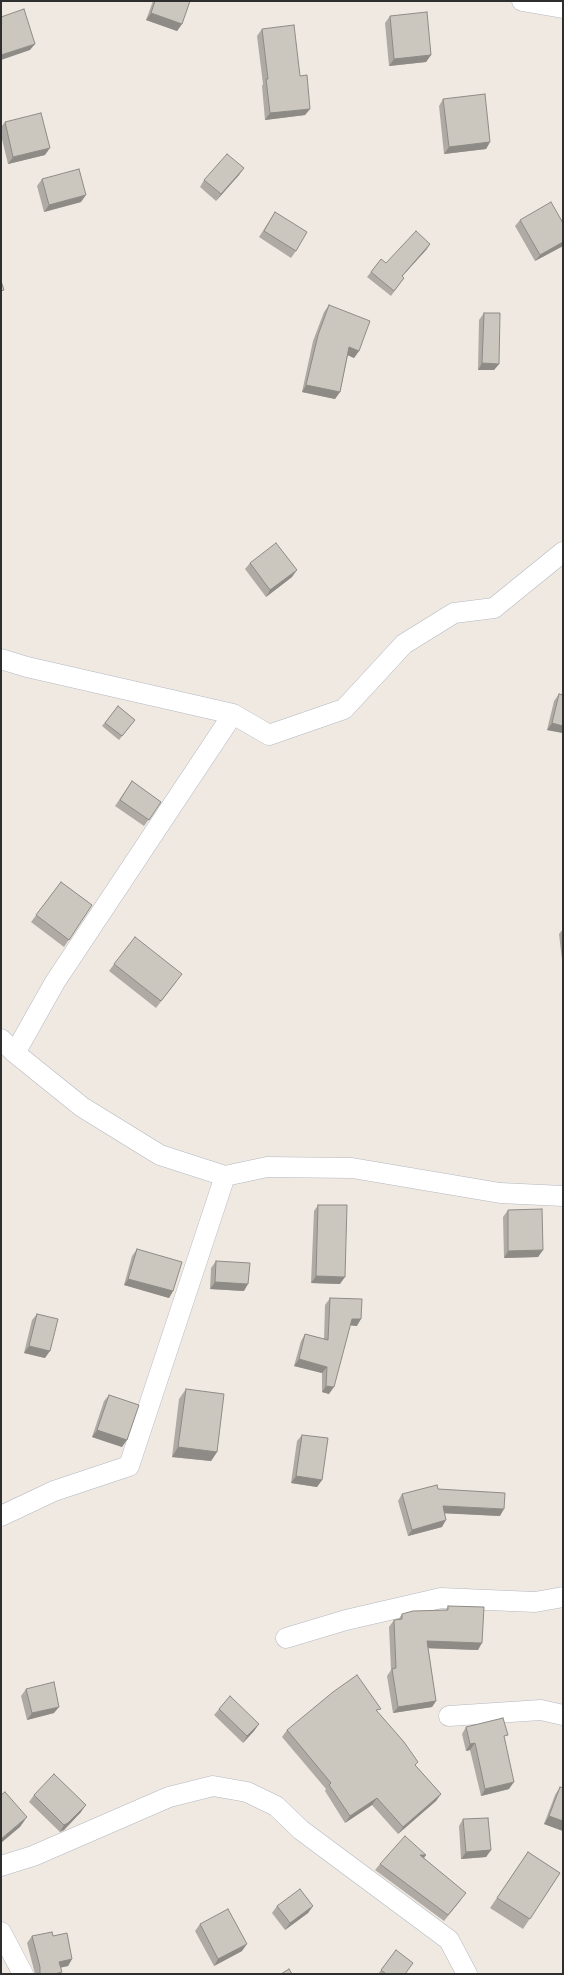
<!DOCTYPE html>
<html>
<head>
<meta charset="utf-8">
<style>
	body { margin:0 }
	#map { position:relative; width:564px; height:1975px; overflow:hidden; background:#efe9e1; font-family:Arial,sans-serif }
	canvas { display:block }
	.frame { position:absolute; inset:0; border:2px solid #2e2e2e; pointer-events:none }
</style>
</head>
<body>
<div id="map">
<canvas width="564" height="1975"></canvas>
<div class="frame"></div>
</div>
<script>
const ctx = document.querySelector('canvas').getContext('2d');
ctx.lineJoin = 'round';
const poly = rows => new Path2D(rows.map(r => 'M' + r).join(''));
function strokePath(path, color, width, dash) { ctx.strokeStyle = color; ctx.lineWidth = width; ctx.lineCap = dash ? 'butt' : 'round'; ctx.setLineDash(dash || []); ctx.stroke(path); }
function fillPath(path, color) { ctx.fillStyle = color; ctx.fill(path, 'evenodd'); }
const minor = poly([
	[522,1,563,8],
	[1,659,27,667,233,714,269,735,344,709,404,644,454,613,494,608,563,552],
	[1,1039,15,1053],
	[225,1176,267,1167,352,1168,500,1193,563,1196],
	[1,1516,54,1491,129,1466,225,1176,160,1155,82,1107,15,1053,55,982,233,714],
	[286,1638,346,1620,441,1598,535,1602,563,1597],
	[449,1716,541,1710,563,1715],
	[1,1866,33,1856,169,1797,213,1786,247,1792,276,1806,301,1830,449,1940,467,1974],
	[1,1932,23,1974]
]);
strokePath(minor, '#b4b7c1', 21);
strokePath(minor, '#fff', 20);
fillPath(poly([
	[153,1,190,1,182,24,177,31,146,20],
	[390,16,431,55,426,62,389,66,385,23],
	[262,29,300,76,310,109,305,115,265,120,262,86,263,84,257,36],
	[443,99,490,142,486,149,444,154,439,106],
	[5,122,45,155,8,164,1,135,1,127],
	[244,168,239,175,216,201,200,187,204,180],
	[42,179,81,202,44,212,37,186],
	[275,212,296,251,291,258,259,237],
	[520,220,563,223,563,246,535,261,515,226],
	[427,249,402,276,404,278,391,296,367,277,381,259,386,263],
	[329,305,359,351,354,358,348,355,340,392,335,399,302,392,313,341,324,312],
	[484,313,499,364,494,370,478,370,479,320],
	[250,563,292,577,266,597,245,569],
	[559,694,563,733,547,730,554,701],
	[118,706,135,720,119,740,102,726],
	[132,781,161,802,144,826,115,806],
	[61,882,92,905,64,947,31,922],
	[563,929,563,968,559,934],
	[114,964,177,981,156,1008,109,971],
	[318,1205,340,1284,311,1283,314,1211],
	[508,1210,543,1250,538,1257,504,1258,503,1217],
	[137,1249,173,1291,169,1298,124,1285,132,1256],
	[216,1261,244,1291,210,1289,211,1268],
	[330,1298,357,1326,350,1325,329,1394,322,1392,322,1373,294,1366,301,1341,305,1334,324,1339,325,1305],
	[37,1314,45,1358,24,1353,32,1320],
	[186,1389,217,1452,211,1461,172,1457,179,1399],
	[109,1395,122,1447,92,1437,104,1401],
	[302,1435,322,1480,317,1487,291,1483,297,1441],
	[438,1489,500,1516,445,1513,442,1527,408,1536,398,1501,402,1494],
	[448,1606,478,1650,428,1648,436,1701,432,1707,393,1713,387,1676,391,1670,389,1627,394,1620,398,1620,402,1614,446,1610],
	[26,1689,54,1713,27,1720,21,1696],
	[219,1709,259,1724,254,1731,243,1743,214,1715],
	[378,1713,418,1762,415,1765,441,1794,436,1801,398,1834,372,1805,345,1823,325,1791,326,1789,282,1737,287,1730],
	[466,1727,505,1739,509,1789,481,1796,470,1750,466,1751,462,1734],
	[560,1787,563,1831,544,1824,555,1795],
	[34,1795,81,1812,64,1830,60,1832,29,1802],
	[463,1819,491,1850,486,1857,461,1859,459,1826],
	[528,1852,560,1873,523,1929,490,1908],
	[424,1859,461,1900,444,1921,375,1870,380,1864],
	[277,1906,313,1906,308,1913,285,1930,272,1913],
	[200,1924,242,1951,214,1966,195,1931],
	[32,1936,53,1936,72,1959,68,1966,60,1967,61,1974,35,1974,27,1943],
	[396,1950,406,1974,378,1974]
]), '#afaba4');
fillPath(poly([
	[151,13,182,24,177,31,146,20],
	[35,44,30,50,1,60,1,55],
	[431,55,426,62,389,66,394,59],
	[310,109,305,115,265,120,270,113],
	[490,142,486,149,444,154,449,147],
	[50,148,45,155,8,164,13,157],
	[244,168,239,175,216,201,221,194],
	[86,195,81,202,44,212,49,205],
	[563,242,563,246,535,261,540,255],
	[430,244,427,249,398,281,402,276],
	[349,347,359,351,354,358,345,354],
	[482,363,499,364,494,370,478,370],
	[306,385,340,392,335,399,302,392],
	[297,570,292,577,266,597,270,590],
	[552,723,563,726,563,733,547,730],
	[543,1250,538,1257,504,1258,508,1251],
	[316,1276,345,1277,340,1284,311,1283],
	[128,1279,173,1291,169,1298,124,1285],
	[215,1282,248,1284,244,1291,210,1289],
	[352,1319,361,1319,357,1326,347,1325],
	[29,1346,50,1351,45,1358,24,1353],
	[299,1359,327,1367,322,1373,294,1366],
	[326,1386,334,1387,329,1394,322,1392],
	[97,1430,127,1440,122,1447,92,1437],
	[178,1447,217,1452,211,1461,172,1457],
	[296,1476,322,1480,317,1487,291,1483],
	[443,1506,504,1509,500,1516,438,1513],
	[446,1520,442,1527,408,1536,412,1530],
	[427,1641,482,1643,478,1650,422,1648],
	[436,1701,432,1707,393,1713,398,1707],
	[59,1707,54,1713,27,1720,32,1713],
	[259,1724,254,1731,243,1743,247,1736],
	[475,1743,470,1750,466,1751,470,1744],
	[514,1782,509,1789,481,1796,485,1789],
	[441,1794,436,1801,398,1834,403,1827],
	[377,1798,372,1805,345,1823,350,1816],
	[86,1805,81,1812,64,1830,60,1832,64,1825],
	[549,1816,563,1821,563,1831,544,1824],
	[27,1817,20,1827,1,1843,1,1839],
	[491,1850,486,1857,461,1859,466,1852],
	[420,1855,426,1855,422,1861],
	[313,1906,308,1913,285,1930,290,1923],
	[247,1944,242,1951,214,1966,218,1959],
	[72,1959,68,1966,55,1969,59,1962]
]), '#8e8b86');
const building = poly([
	[155,1,190,1,182,24,151,13,155,1],
	[24,9,35,44,1,55,1,17,24,9],
	[427,12,431,55,394,59,390,16,427,12],
	[294,25,300,76,307,75,310,109,270,113,266,79,268,79,262,29,294,25],
	[485,94,490,142,449,147,443,99,485,94],
	[41,113,50,148,13,157,5,122,41,113],
	[227,154,244,168,221,194,204,180,227,154],
	[79,169,86,195,49,205,42,179,79,169],
	[551,202,563,223,563,242,540,255,520,220,551,202],
	[275,212,307,232,296,251,264,231,275,212],
	[416,231,430,244,402,276,404,278,394,291,371,272,381,259,386,263,416,231],
	[1,281,4,290,1,291,1,281],
	[329,305,370,321,359,351,349,347,340,392,306,385,318,335,329,305],
	[484,313,500,313,499,364,482,363,484,313],
	[276,543,297,570,270,590,250,563,276,543],
	[559,694,563,695,563,726,552,723,559,694],
	[118,706,135,720,122,736,105,723,118,706],
	[132,781,161,802,149,820,120,800,132,781],
	[61,882,92,905,69,940,36,915,61,882],
	[135,937,182,974,161,1001,114,964,135,937],
	[318,1205,347,1205,345,1277,316,1276,318,1205],
	[542,1209,543,1250,508,1251,508,1210,542,1209],
	[137,1249,182,1262,173,1291,128,1279,137,1249],
	[216,1261,250,1263,248,1284,215,1282,216,1261],
	[330,1298,362,1299,361,1319,352,1319,334,1387,326,1386,327,1367,299,1359,305,1334,328,1340,330,1298],
	[37,1314,58,1319,50,1351,29,1346,37,1314],
	[186,1389,224,1394,217,1452,178,1447,186,1389],
	[109,1395,139,1405,127,1440,97,1430,109,1395],
	[302,1435,328,1438,322,1480,296,1476,302,1435],
	[437,1485,438,1489,505,1493,504,1509,443,1506,446,1520,412,1530,402,1494,437,1485],
	[448,1606,484,1607,482,1643,427,1641,436,1701,398,1707,392,1669,396,1668,394,1620,402,1619,402,1614,413,1611,448,1610,448,1606],
	[357,1675,381,1709,376,1710,404,1742,418,1762,415,1765,441,1794,403,1827,377,1798,350,1816,329,1785,331,1783,287,1730,333,1692,357,1675],
	[54,1682,59,1707,32,1713,26,1689,54,1682],
	[230,1696,259,1724,247,1736,219,1709,230,1696],
	[503,1718,508,1735,504,1736,514,1782,485,1789,475,1743,470,1744,466,1727,503,1718],
	[54,1774,86,1805,68,1823,64,1825,34,1795,54,1774],
	[560,1787,563,1788,563,1821,549,1816,560,1787],
	[5,1792,27,1817,1,1839,1,1795,5,1792],
	[488,1818,491,1850,466,1852,463,1819,488,1818],
	[405,1836,426,1855,420,1855,466,1893,448,1915,380,1864,405,1836],
	[528,1852,560,1873,530,1919,497,1898,528,1852],
	[300,1889,313,1906,290,1923,277,1906,300,1889],
	[228,1909,247,1944,218,1959,200,1924,228,1909],
	[52,1932,53,1936,67,1933,72,1959,59,1962,62,1972,55,1974,40,1974,40,1967,32,1936,52,1932],
	[396,1950,413,1963,405,1974,386,1974,381,1970,396,1950],
	[289,1969,292,1974,281,1974,289,1969]
]);
fillPath(building, '#cbc7bf');
strokePath(building, '#8e8b86', 1);
</script>
</body>
</html>
